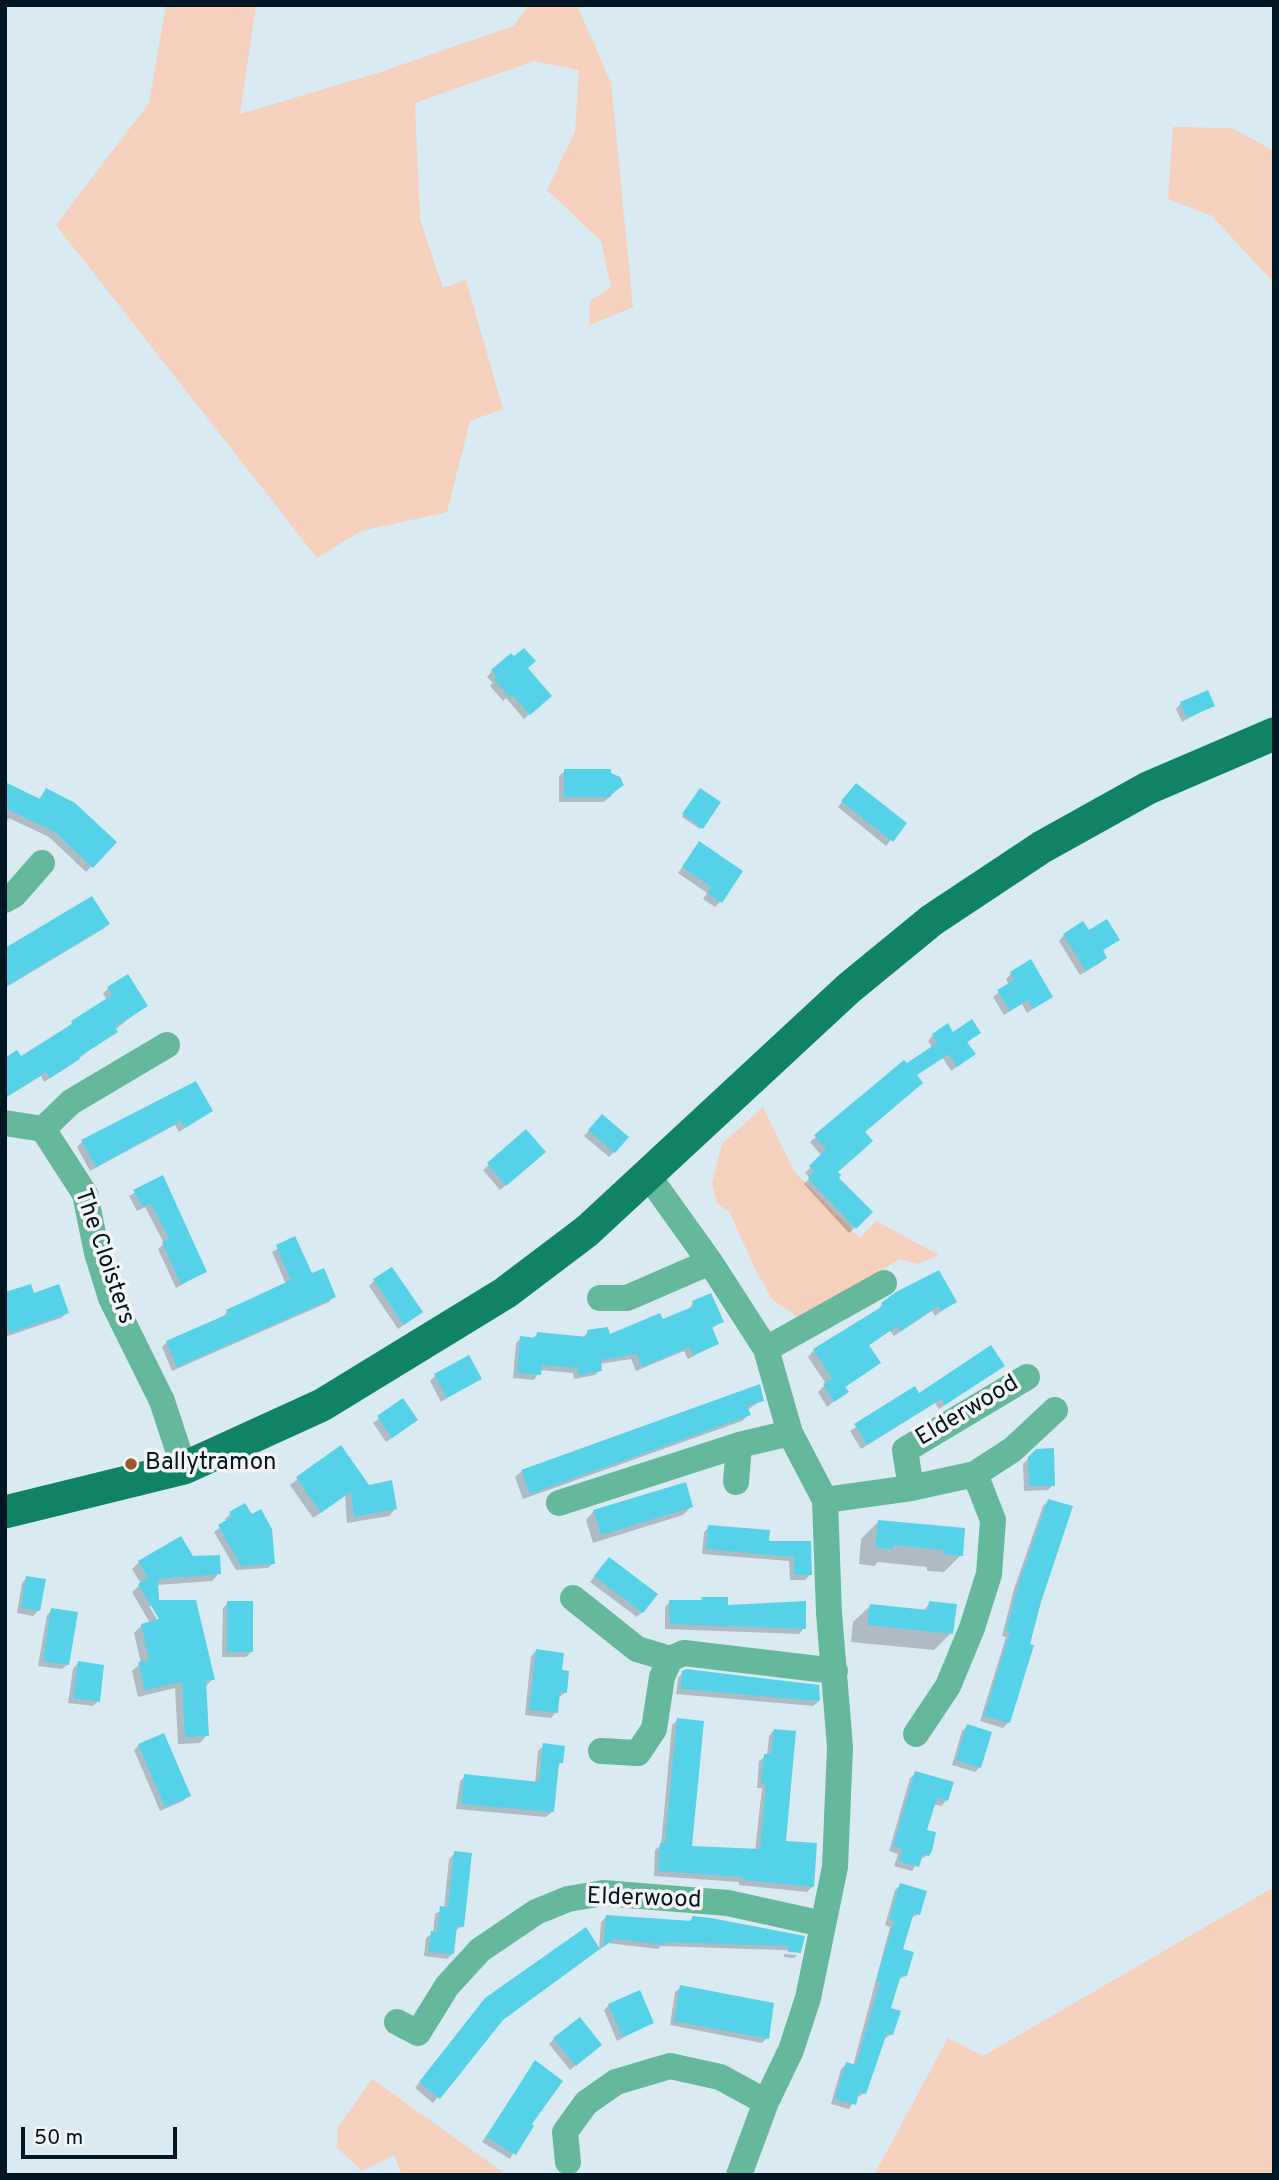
<!DOCTYPE html>
<html>
<head>
<meta charset="utf-8">
<style>
	body { margin:0 }
	#map { position:relative; width:1279px; height:2180px; overflow:hidden; background:#daeaf3; font-family:Overpass,sans-serif }
	canvas { display:block }
	.frame { position:absolute; inset:0; border:7px solid #001622; pointer-events:none }
	.scale { position:absolute; left:21px; top:2127px; width:156px; height:32px; box-sizing:border-box; border:4px solid #001622; border-top:0; padding-left:9px; font-size:21px; line-height:24px; white-space:nowrap; color:#001622; -webkit-text-stroke:5px #f4f4f4; paint-order:stroke }
</style>
</head>
<body>
<div id="map">
<canvas width="1279" height="2180"></canvas>
<div class="frame"></div>
<div class="scale">50 m</div>
</div>
<script>
const ctx = document.querySelector('canvas').getContext('2d');
ctx.lineJoin = 'round';
function fillPath(path, color) { ctx.fillStyle = color; ctx.fill(path, 'evenodd'); }
const poly = rows => new Path2D(rows.map(r => 'M' + r).join(''));
function strokePath(path, color, width, dash) { ctx.strokeStyle = color; ctx.lineWidth = width; ctx.lineCap = dash ? 'butt' : 'round'; ctx.setLineDash(dash || []); ctx.stroke(path); }
function write(font, color, halo, rows, align = 'center') {
  ctx.font = font + ' Overpass,sans-serif'; ctx.lineWidth = 7; ctx.setLineDash([]); ctx.textBaseline = 'middle'; ctx.strokeStyle = halo; ctx.fillStyle = color; for (const [text, x, y, turn = 0] of rows) {
    ctx.save(); ctx.translate(x, y); ctx.rotate((+turn || 0) * Math.PI / 180); ctx.textAlign = isNaN(turn) ? turn : align; if (halo) ctx.strokeText(text, 0, 0); ctx.fillText(text, 0, 0); ctx.restore();
  }
}
fillPath(poly([
	[166,5,256,5,240,114,378,73,513,26,529,5,577,5,611,83,633,307,589,325,590,301,611,287,601,241,547,190,575,132,579,70,534,61,415,103,420,219,443,288,466,280,503,409,470,421,447,512,361,531,317,558,56,225,149,103],
	[1173,127,1232,128,1274,151,1274,283,1212,216,1168,199],
	[763,1107,794,1171,860,1238,876,1221,939,1255,918,1264,900,1259,799,1318,773,1300,757,1273,730,1213,717,1203,712,1184,722,1144],
	[1274,1887,1274,2175,874,2175,948,2038,983,2056],
	[372,2079,507,2175,402,2175,394,2155,362,2171,337,2148,338,2127]
]), '#f5d0bc');
fillPath(poly([
	[526,668,545,701,524,719,506,698,503,701,490,686,493,683,487,677,492,671],
	[1181,703,1213,705,1182,722,1176,709],
	[565,771,609,774,622,785,604,802,559,802,559,776],
	[5,784,38,800,46,790,114,842,86,872,49,837,9,818,5,824],
	[851,790,891,840,886,846,838,807],
	[698,792,702,827,700,829,682,817],
	[699,843,720,902,715,907,703,899,707,893,678,873],
	[108,924,103,929,5,988,5,949],
	[1088,932,1118,940,1101,952,1105,958,1100,963,1080,975,1059,941,1064,935],
	[1030,962,1051,996,1027,1013,1022,1004,1004,1015,993,997,1009,985,1006,979,1011,974],
	[108,988,145,1006,72,1064,44,1082,41,1076,5,1098,5,1060,20,1059,107,1000,103,994],
	[953,1034,973,1038,966,1043,974,1054,951,1071,943,1058,915,1076,863,1132,836,1172,836,1178,870,1212,849,1233,804,1184,810,1178,805,1173,822,1156,810,1142,904,1062,907,1066,932,1048,928,1041,933,1035],
	[211,1111,179,1132,175,1125,90,1171,77,1147,82,1142],
	[597,1122,614,1152,609,1157,584,1136],
	[526,1132,538,1157,500,1190,483,1170],
	[162,1177,205,1272,176,1288,158,1249,164,1243,145,1207,137,1211,129,1196],
	[294,1239,311,1276,334,1296,329,1302,172,1371,162,1347,167,1342,223,1318,227,1311,286,1284,272,1252],
	[375,1280,415,1317,398,1329,369,1286],
	[5,1294,33,1295,67,1313,61,1318,5,1337],
	[693,1302,722,1321,711,1329,717,1344,688,1359,684,1351,636,1371,631,1359,599,1364,600,1370,595,1375,574,1379,573,1373,540,1370,534,1380,513,1378,516,1343,521,1338,532,1339,537,1334,583,1337,588,1332,608,1336,662,1322,689,1310],
	[954,1302,935,1316,932,1311,894,1336,890,1331,868,1346,879,1363,844,1388,846,1392,827,1407,818,1392,826,1384,808,1357,814,1350,877,1312,882,1304],
	[1003,1366,939,1409,935,1403,861,1449,850,1431,914,1389,918,1395],
	[435,1376,480,1378,441,1402,430,1381],
	[403,1400,411,1425,386,1442,373,1423],
	[762,1400,747,1410,749,1415,742,1421,523,1499,515,1477,522,1471],
	[340,1447,368,1486,395,1509,389,1516,347,1523,345,1496,313,1518,290,1485],
	[1037,1450,1053,1485,1048,1490,1024,1491,1023,1464],
	[1048,1501,1056,1546,1028,1645,1032,1646,1008,1723,1003,1728,980,1721,1006,1637,1002,1636,1014,1589,1043,1506],
	[245,1505,273,1563,268,1568,236,1570,214,1532,227,1522,225,1519,230,1514],
	[691,1507,683,1515,593,1543,586,1520,594,1511],
	[878,1522,961,1555,944,1572,927,1571,927,1567,878,1562,874,1566,859,1564,861,1539],
	[709,1527,767,1543,809,1543,810,1575,805,1580,790,1580,789,1561,702,1554,704,1532],
	[192,1558,219,1573,212,1581,157,1585,157,1601,213,1679,206,1686,207,1735,200,1743,178,1744,175,1688,138,1697,132,1671,141,1663,134,1633,142,1625,150,1623,132,1592,141,1584,132,1569,139,1562],
	[149,1606,153,1606,165,1626,162,1628],
	[604,1564,642,1612,637,1617,590,1582],
	[27,1577,39,1610,33,1616,17,1613,22,1583],
	[726,1598,726,1606,804,1628,799,1634,665,1629,665,1607,670,1602],
	[228,1603,251,1652,246,1657,222,1657,223,1608],
	[930,1603,951,1633,934,1650,851,1642,853,1622,870,1606,923,1611],
	[52,1610,68,1664,62,1669,38,1666,47,1615],
	[536,1651,560,1671,565,1693,558,1698,556,1712,551,1718,525,1715,531,1656],
	[78,1663,98,1701,93,1706,68,1703,73,1669],
	[683,1672,819,1701,813,1706,676,1694,678,1678],
	[677,1720,690,1848,755,1851,762,1788,757,1788,759,1761,767,1756,769,1736,774,1730,784,1843,813,1886,807,1892,739,1885,739,1882,654,1876,655,1850,661,1845,672,1725],
	[967,1726,980,1767,975,1772,952,1765,962,1731],
	[139,1745,189,1795,183,1801,160,1811,134,1750],
	[544,1745,561,1762,557,1767,552,1812,546,1817,456,1809,460,1781,465,1776,535,1783,538,1751],
	[916,1773,946,1801,941,1806,933,1804,925,1831,928,1855,919,1860,912,1871,894,1866,898,1854,889,1851,910,1778],
	[455,1853,462,1926,455,1931,452,1954,447,1959,424,1956,426,1938,433,1933,435,1914,444,1909,449,1859],
	[901,1885,919,1914,910,1918,901,1950,906,1976,897,1980,889,2010,892,2034,884,2039,865,2093,856,2098,849,2109,831,2104,841,2069,846,2064,853,2066,890,1927,885,1925,895,1890],
	[606,1917,688,1923,692,1918,803,1937,798,1954,798,1951,779,1950,661,1946,658,1949,608,1943,599,1950,601,1922],
	[784,1954,797,1955,794,1958,784,1957],
	[681,1987,767,2038,762,2043,670,2025,675,1992],
	[609,2005,652,2022,617,2041,604,2010],
	[480,2006,498,2022,433,2103,415,2088],
	[554,2039,594,2050,570,2070,549,2044],
	[535,2062,529,2125,510,2159,482,2142]
]), '#0003');
fillPath(poly([
	[524,648,536,661,528,668,552,696,530,715,512,695,510,697,494,679,497,677,491,670,511,653,514,656],
	[1208,690,1215,706,1187,718,1180,702],
	[564,769,611,769,611,773,620,777,624,785,611,794,611,797,564,797],
	[5,782,40,799,46,788,75,803,117,842,93,868,55,832,5,808],
	[856,783,907,823,893,842,841,801],
	[700,788,721,802,703,829,682,814],
	[699,841,743,871,722,903,707,893,711,887,682,867],
	[92,896,110,924,5,987,5,948],
	[1107,919,1120,940,1103,950,1107,958,1086,971,1063,934,1083,921,1089,930],
	[1031,959,1053,997,1033,1009,1028,1000,1010,1011,997,990,1014,980,1010,972],
	[128,974,148,1006,115,1027,118,1032,79,1057,80,1059,50,1078,46,1072,5,1098,5,1058,17,1050,21,1056,72,1024,71,1021,112,995,107,987],
	[972,1019,981,1033,967,1042,976,1054,957,1067,949,1054,917,1075,923,1083,865,1132,873,1141,838,1172,841,1175,839,1178,873,1212,856,1229,808,1178,814,1171,809,1166,826,1149,814,1135,904,1060,907,1063,937,1043,932,1034,948,1023,953,1032],
	[196,1081,213,1111,185,1128,181,1121,96,1167,81,1140],
	[602,1114,629,1137,615,1153,588,1130],
	[526,1129,546,1152,506,1186,487,1163],
	[163,1175,207,1272,181,1284,162,1242,169,1239,151,1203,143,1207,133,1190],
	[295,1236,312,1273,324,1268,336,1297,177,1367,166,1341,228,1314,226,1310,291,1280,276,1245],
	[392,1267,423,1312,404,1325,373,1279],
	[939,1270,957,1302,941,1311,938,1306,901,1331,897,1326,869,1345,881,1363,845,1387,849,1392,834,1402,823,1384,832,1378,813,1349,883,1306,881,1303,896,1292],
	[31,1284,34,1293,59,1284,69,1313,10,1333,5,1320,5,1292],
	[711,1293,724,1322,712,1327,719,1344,693,1355,690,1347,642,1367,637,1354,601,1360,602,1371,579,1375,578,1368,542,1365,541,1375,517,1373,520,1336,536,1338,537,1332,588,1337,587,1330,608,1327,610,1334,660,1313,663,1319,694,1306,692,1301],
	[991,1345,1005,1366,945,1405,941,1399,867,1445,854,1424,915,1386,919,1393],
	[469,1355,482,1379,447,1398,434,1374],
	[760,1384,764,1401,747,1406,751,1415,530,1494,521,1470],
	[403,1398,418,1420,392,1438,377,1416],
	[341,1445,369,1485,392,1480,397,1509,354,1517,351,1491,321,1513,296,1477],
	[1054,1448,1055,1486,1029,1486,1028,1457,1036,1449],
	[686,1482,693,1507,601,1535,593,1510],
	[1048,1499,1073,1506,1041,1602,1030,1644,1034,1645,1010,1723,984,1716,1010,1632,1006,1631,1019,1583],
	[245,1503,252,1514,261,1509,272,1529,275,1564,241,1566,218,1525,232,1517,229,1512],
	[878,1520,965,1528,963,1556,943,1554,943,1550,893,1545,893,1549,875,1548],
	[708,1525,770,1530,769,1541,811,1541,812,1575,794,1575,794,1557,706,1549],
	[181,1536,193,1556,220,1555,221,1574,158,1579,159,1600,196,1600,215,1680,206,1680,209,1736,185,1737,182,1682,145,1690,138,1662,149,1660,141,1624,159,1619,138,1584,148,1578,138,1561],
	[609,1557,658,1594,643,1613,594,1576],
	[26,1576,46,1579,40,1611,21,1608],
	[701,1597,728,1597,728,1605,806,1601,806,1629,670,1624,669,1600,702,1600],
	[227,1601,253,1601,253,1652,227,1652],
	[929,1601,957,1604,953,1634,867,1625,870,1604,928,1610],
	[51,1608,78,1612,69,1665,43,1661],
	[536,1649,564,1653,562,1670,569,1671,567,1693,560,1692,558,1713,529,1710],
	[78,1661,104,1665,100,1702,73,1698],
	[686,1669,819,1685,820,1701,681,1689,682,1671],
	[677,1718,704,1721,692,1846,760,1849,766,1783,761,1783,764,1754,771,1754,774,1729,796,1731,786,1841,817,1843,814,1887,743,1880,743,1877,658,1871,660,1843,665,1843],
	[967,1724,992,1732,981,1768,956,1760],
	[164,1733,191,1796,165,1807,138,1744],
	[543,1743,565,1746,563,1763,559,1763,554,1812,461,1804,464,1774,539,1782],
	[915,1771,954,1782,948,1801,937,1798,927,1830,936,1832,932,1851,929,1856,923,1854,919,1867,899,1861,902,1849,893,1846],
	[454,1851,472,1853,464,1927,457,1926,454,1954,428,1952,431,1931,437,1932,440,1906,448,1907],
	[900,1883,927,1891,920,1915,914,1913,903,1949,914,1952,907,1976,901,1975,891,2008,901,2011,893,2035,887,2033,866,2094,859,2092,856,2105,835,2099,846,2062,856,2065,880,1982,876,1981,894,1921,889,1920],
	[606,1915,692,1921,692,1916,711,1918,805,1936,801,1953,788,1952,789,1946,665,1942,665,1945,615,1939,603,1947],
	[586,1927,600,1949,503,2020,440,2099,419,2082,485,1998],
	[680,1985,774,2003,769,2039,674,2021],
	[640,1990,654,2023,623,2037,608,2004],
	[580,2017,602,2045,576,2066,553,2038],
	[535,2060,563,2081,532,2124,534,2126,516,2155,486,2137]
]), '#55d2e7');
strokePath(poly([
	[5,900,14,895,42,863],
	[5,1123,43,1129,85,1194,97,1253,111,1298,162,1401,184,1468],
	[43,1129,71,1102,167,1045],
	[647,1174,710,1262,766,1349,790,1433,825,1500,829,1613,840,1747,835,1867,808,1998,791,2050,766,2102,739,2175],
	[600,1298,627,1298,710,1262],
	[766,1349,884,1283],
	[736,1482,739,1445],
	[911,1488,905,1450,1027,1377],
	[825,1500,911,1488,975,1474,1012,1450,1055,1410],
	[559,1503,739,1445,790,1433],
	[573,1598,637,1649,670,1659],
	[916,1734,948,1686,972,1628,989,1574,993,1520,975,1474],
	[601,1751,638,1753,654,1729,662,1677,670,1659,684,1653,835,1671],
	[397,2022,418,2033,447,1986,480,1950,536,1912,568,1899,603,1893,728,1903,823,1924],
	[568,2162,565,2132,586,2103,616,2082,670,2066,720,2077,766,2102]
]), '#66b89d', 26);
strokePath(poly([
	[5,1512,184,1468,322,1405,505,1293,587,1231,849,988,932,920,1042,847,1148,788,1274,734]
]), '#108266', 33);
for (const [x, y, r, color] of [
	[131,1464,7,"#9c562b"]
]) { const dot = new Path2D(); dot.arc(x, y, r, 0, 2 * Math.PI); ctx.fillStyle = color; ctx.fill(dot); strokePath(dot, '#f4f4f4', 2.5); }
write('24px', '#001622', '#f4f4f4', [
	["The Cloisters",103,1257,71],
	["Elderwood",968,1412,-31],
	["Elderwood",644,1900,2]
]);
write('24px', '#001622', '#f4f4f4', [
	["Ballytramon",145,1464]
], 'left');
</script>
</body>
</html>
